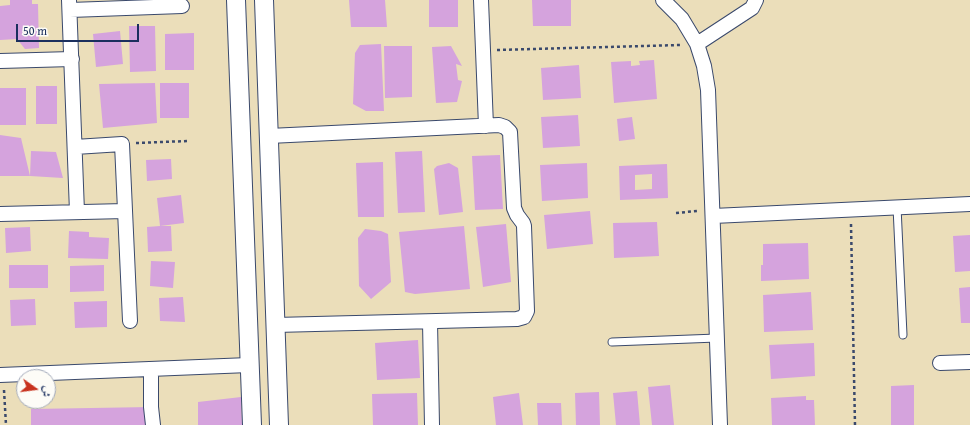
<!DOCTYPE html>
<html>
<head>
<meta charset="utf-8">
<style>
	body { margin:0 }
	#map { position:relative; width:970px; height:425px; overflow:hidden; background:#ebdeba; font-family:"Gentium Book Plus",Amiri,serif }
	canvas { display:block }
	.north { position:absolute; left:16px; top:369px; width:40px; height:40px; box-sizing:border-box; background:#fdfcf7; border:1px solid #a3aaba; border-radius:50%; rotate:104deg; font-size:11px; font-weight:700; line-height:16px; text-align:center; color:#1b2f5e }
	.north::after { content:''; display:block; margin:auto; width:14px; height:18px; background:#c8321e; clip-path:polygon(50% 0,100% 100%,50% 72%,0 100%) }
	.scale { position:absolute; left:16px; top:24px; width:123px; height:18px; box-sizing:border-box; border:2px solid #1b2f5e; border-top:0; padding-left:5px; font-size:12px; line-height:14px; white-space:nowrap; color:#1b2f5e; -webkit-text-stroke:3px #fdfcf7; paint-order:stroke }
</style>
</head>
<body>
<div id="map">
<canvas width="970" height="425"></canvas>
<div class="north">ش</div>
<div class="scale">50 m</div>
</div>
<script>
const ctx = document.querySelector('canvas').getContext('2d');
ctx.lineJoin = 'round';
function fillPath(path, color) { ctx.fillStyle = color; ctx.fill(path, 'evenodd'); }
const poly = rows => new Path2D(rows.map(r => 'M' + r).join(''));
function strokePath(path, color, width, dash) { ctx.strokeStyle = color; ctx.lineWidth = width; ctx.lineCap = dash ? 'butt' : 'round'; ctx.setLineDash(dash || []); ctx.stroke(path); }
fillPath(poly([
	[10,0,32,0,32,4,38,4,39,48,25,49,17,39,0,40,0,6,10,5],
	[349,0,385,0,387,27,351,27],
	[429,0,458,0,458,27,429,27],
	[532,0,571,0,571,26,533,26],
	[129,26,155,26,156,71,130,72],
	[120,31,123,64,96,67,93,34],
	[194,33,194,70,165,70,165,34],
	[381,44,384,111,366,111,353,104,355,53,360,45],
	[384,46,412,46,412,97,385,98],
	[451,46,462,66,456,64,458,80,462,81,457,102,436,103,432,47],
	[654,60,657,99,614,103,611,62,631,61,631,66,640,65,639,61],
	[579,65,581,98,543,100,541,68],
	[155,83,157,123,103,128,99,84],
	[160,83,189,83,189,118,160,118],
	[36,86,57,86,57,124,36,124],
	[0,88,26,88,26,125,0,125],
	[578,115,580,146,543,148,541,117],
	[632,117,635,139,619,141,617,119],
	[0,135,21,138,30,176,0,176],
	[31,151,56,152,63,178,30,176],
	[422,151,425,212,398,213,395,152],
	[500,155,503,209,475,210,472,156],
	[171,159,172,179,147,181,146,160],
	[383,162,384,217,358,217,356,163],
	[449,163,458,168,463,212,439,215,434,169,437,166],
	[587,163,588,198,542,201,540,165],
	[667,164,668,198,620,200,619,166],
	[652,174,652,189,635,190,635,175],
	[181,195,184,223,160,226,157,198],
	[590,211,593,244,547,249,544,215],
	[657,222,659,256,614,258,613,223],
	[506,224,511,282,483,287,476,227],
	[160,226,171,226,172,251,148,252,147,227],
	[464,226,470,289,415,294,405,292,399,232],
	[30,227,31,251,6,253,5,228],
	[365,229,381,231,388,234,391,282,371,299,359,286,358,238],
	[69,231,89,232,89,237,109,238,108,259,68,258],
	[970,235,970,271,955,272,953,236],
	[808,243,809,279,761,281,761,265,763,265,763,244],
	[151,261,175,262,173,288,150,286],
	[9,265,48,265,48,288,9,288],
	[104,265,104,291,70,292,70,266],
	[970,287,970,323,961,323,959,288],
	[811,292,813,330,764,332,763,295],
	[183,297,185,322,160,321,159,298],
	[35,299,36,325,11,326,10,300],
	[107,301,107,327,75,328,74,302],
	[418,340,420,378,377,380,375,343],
	[814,343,815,376,771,379,769,345],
	[670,385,674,425,652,425,648,387],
	[914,385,914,425,891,425,891,386],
	[637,391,640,425,616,425,613,393],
	[599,392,600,425,576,425,575,393],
	[417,393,418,425,373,425,372,394],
	[519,393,523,425,496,425,493,397],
	[806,396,806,400,814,400,815,425,772,425,771,398],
	[241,397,242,425,198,425,198,402],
	[537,403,561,403,562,425,538,425],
	[151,407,151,425,31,425,31,409]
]), '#d5a3dd');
const service = poly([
	[897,207,903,335],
	[612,342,717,338]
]);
const minor = poly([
	[69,0,77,212],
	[481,0,486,126],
	[663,0,682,19,697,44,704,66,708,90,720,425],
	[70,10,182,6],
	[697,44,752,8,756,0],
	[0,61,72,59],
	[269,136,499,125,505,127,510,132,514,208,517,215,523,223,524,226,527,311,524,317,517,319,275,325],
	[75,147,122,144,130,321],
	[0,214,125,211],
	[713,216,970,204],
	[430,322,432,425],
	[940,363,970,362],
	[151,369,151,407,153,425],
	[0,375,249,365]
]);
const tertiary = poly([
	[236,0,252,425],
	[264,0,279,425]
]);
strokePath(service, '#3a496c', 9);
strokePath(minor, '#3a496c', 16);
strokePath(tertiary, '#3a496c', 20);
strokePath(poly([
	[497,50,680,45],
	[136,143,188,141],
	[676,213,697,211],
	[851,224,855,425],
	[4,390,6,425]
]), '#3a496c', 2.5, [3, 3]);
strokePath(service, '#fff', 7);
strokePath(minor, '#fff', 14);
strokePath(tertiary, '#fff', 18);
</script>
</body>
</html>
